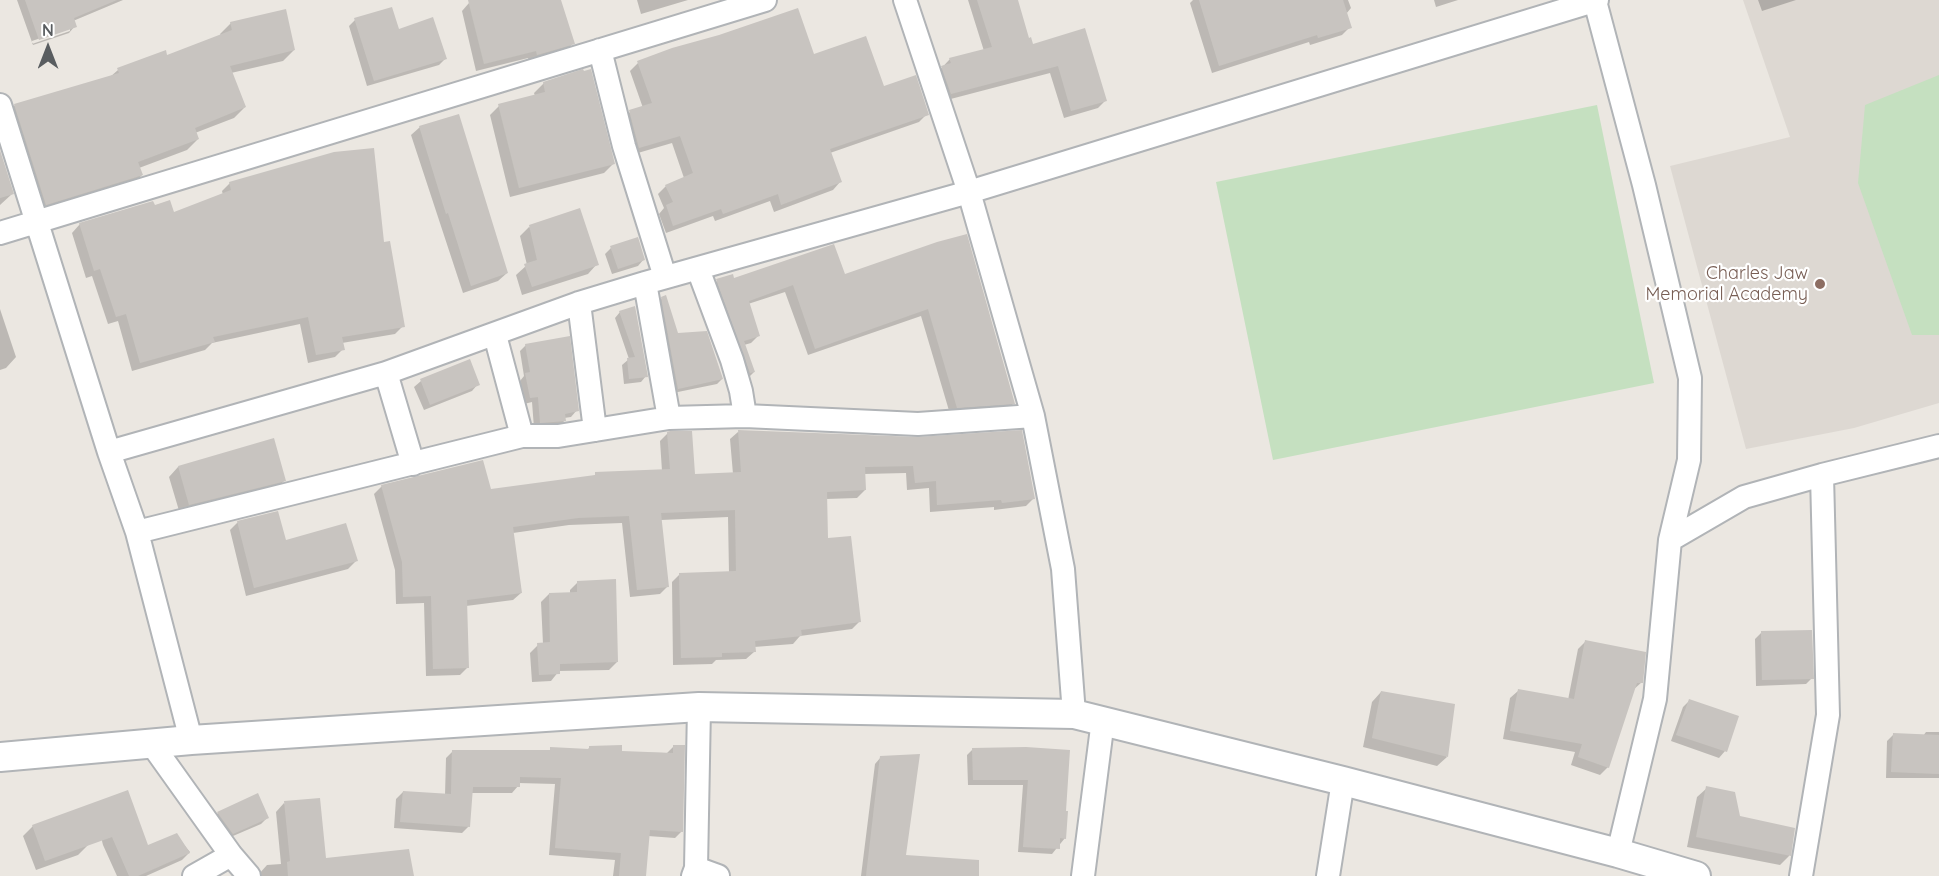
<!DOCTYPE html>
<html>
<head>
<meta charset="utf-8">
<style>
	body { margin:0 }
	#map { position:relative; width:1939px; height:876px; overflow:hidden; background:#ebe7e1; font-family:Quicksand,sans-serif }
	canvas { display:block }
	.north { position:absolute; left:18px; top:18px; width:60px; height:60px; -webkit-text-stroke:4px #fff; paint-order:stroke; rotate:0deg; font-size:16px; font-weight:700; line-height:24px; text-align:center; color:#595d60 }
	.north::after { content:''; display:block; margin:auto; width:21px; height:27px; background:#595d60; clip-path:polygon(50% 0,100% 100%,50% 72%,0 100%) }
</style>
</head>
<body>
<div id="map">
<canvas width="1939" height="876"></canvas>
<div class="north">N</div>
</div>
<script>
const ctx = document.querySelector('canvas').getContext('2d');
ctx.lineJoin = 'round';
function fillPath(path, color) { ctx.fillStyle = color; ctx.fill(path, 'evenodd'); }
const poly = rows => new Path2D(rows.map(r => 'M' + r).join(''));
function strokePath(path, color, width, dash) { ctx.strokeStyle = color; ctx.lineWidth = width; ctx.lineCap = dash ? 'butt' : 'round'; ctx.setLineDash(dash || []); ctx.stroke(path); }
function write(font, color, halo, rows, align = 'center') {
  ctx.font = font + ' Quicksand,sans-serif'; ctx.lineWidth = 4.5; ctx.setLineDash([]); ctx.textBaseline = 'middle'; ctx.strokeStyle = halo; ctx.fillStyle = color; for (const [text, x, y, turn = 0] of rows) {
    ctx.save(); ctx.translate(x, y); ctx.rotate((+turn || 0) * Math.PI / 180); ctx.textAlign = isNaN(turn) ? turn : align; if (halo) ctx.strokeText(text, 0, 0); ctx.fillText(text, 0, 0); ctx.restore();
  }
}
fillPath(poly([
	[1743,0,1939,0,1939,403,1854,428,1746,449,1670,166,1790,137]
]), '#ddd8d2');
fillPath(poly([
	[1939,75,1939,335,1912,335,1858,183,1865,105],
	[1597,105,1654,383,1273,460,1216,182]
]), '#c5e0c0');
fillPath(poly([
	[17,0,123,0,73,21,75,26,69,33,33,45],
	[70,28,70,31,32,44,32,41],
	[481,0,559,0,573,43,566,51,529,62,528,58,476,71,462,11,469,3],
	[637,0,688,0,641,14],
	[968,0,1016,0,1028,39,1032,45,1106,100,1098,108,1064,118,1050,73,943,101,935,75,950,59,984,51],
	[1193,0,1348,0,1351,8,1346,14,1350,27,1342,35,1310,45,1309,42,1212,73,1190,3],
	[1434,0,1458,0,1436,7],
	[1758,0,1796,0,1762,11],
	[355,20,398,31,446,58,439,65,367,86,349,26],
	[231,23,294,50,283,61,231,73,245,107,234,118,195,133,198,139,187,150,139,168,142,175,131,186,35,215,4,116,15,105,110,77,118,70,162,74,221,36,220,34],
	[813,56,883,88,927,114,919,122,830,153,840,182,833,190,774,212,770,201,715,221,713,216,666,233,659,214,664,208,658,194,666,186,684,178,672,143,631,155,622,120,630,112,643,108,630,71,638,63],
	[544,83,614,163,604,173,510,197,490,115,499,106,535,96,534,93],
	[420,127,507,273,498,281,463,293,411,135],
	[0,155,12,194,0,205],
	[230,183,382,244,403,326,395,334,342,343,343,349,335,357,308,363,300,324,212,343,205,350,132,371,118,321,108,324,92,276,86,278,72,233,80,224,154,207,173,214,223,195,222,191],
	[529,227,597,264,588,274,522,295,516,275,527,265,520,236],
	[938,243,1014,403,1007,410,950,414,921,316,808,355,785,292,748,304,758,336,751,343,744,345,754,372,747,379,710,288,717,281,844,276],
	[611,248,644,259,638,266,612,274,605,254],
	[662,298,677,334,722,379,717,384,673,393,657,303],
	[0,309,16,357,6,368,0,370],
	[620,312,646,376,641,382,624,384,622,365,629,359,615,318],
	[526,345,577,410,571,417,564,418,565,420,559,427,534,428,532,402,524,404,520,381,524,376,520,351],
	[469,361,478,384,472,391,424,410,414,387,421,381],
	[738,432,917,439,1034,498,1026,506,994,510,994,507,930,512,929,488,907,490,906,473,864,474,865,490,857,498,826,499,827,540,859,622,852,629,800,636,793,644,754,647,754,652,746,659,716,660,712,664,673,665,672,582,680,574,729,573,728,517,661,520,668,586,660,594,630,597,622,523,569,525,513,533,521,593,513,600,466,606,468,667,460,675,426,676,424,603,396,604,395,570,374,494,382,486,490,490,593,477,596,474,662,471,660,441,668,433,693,476,733,474,730,439],
	[178,467,284,481,275,490,180,514,169,477],
	[238,522,285,542,356,561,348,569,246,596,230,530],
	[578,582,617,662,609,670,559,671,551,681,532,682,530,653,538,645,543,644,541,602,549,594,570,593,570,590],
	[1761,633,1812,678,1806,684,1756,686,1755,639],
	[1586,641,1642,682,1633,690,1608,767,1600,775,1571,765,1575,752,1503,739,1510,698,1518,691,1568,700,1578,649],
	[1381,692,1447,757,1437,766,1363,747,1372,702],
	[1689,701,1737,717,1725,751,1719,758,1671,741,1683,707],
	[1926,732,1939,732,1939,778,1886,778,1887,741,1893,735,1923,736],
	[674,746,682,831,675,838,648,836,645,876,613,876,615,860,549,855,555,784,518,783,518,786,512,793,471,793,469,826,462,833,394,828,396,799,403,792,445,795,446,758,453,751,548,752,551,749,587,750,590,747,620,752,667,753],
	[1026,748,1065,838,1052,854,1018,852,1023,785,968,785,967,755,973,749],
	[881,757,905,857,957,876,861,876,875,764],
	[1707,788,1739,818,1794,829,1789,856,1780,865,1687,847,1697,797],
	[284,803,324,859,413,876,261,876,259,874,267,865,281,864,276,812],
	[94,809,147,847,176,835,190,852,182,860,146,876,117,876,103,845],
	[218,813,267,818,261,824,226,839,212,819],
	[33,826,88,845,78,855,36,870,23,836]
]), '#0003');
fillPath(poly([
	[25,0,117,0,74,18,77,27,39,40],
	[468,0,561,0,575,44,537,55,536,51,484,64],
	[977,0,1018,0,1029,38,1031,37,1033,44,1085,28,1107,101,1071,111,1058,66,951,94,941,66,951,63,949,58,992,47],
	[1199,0,1343,0,1352,28,1318,38,1317,35,1219,66],
	[392,7,399,29,433,17,447,59,374,81,354,18],
	[798,8,814,54,866,36,884,86,916,75,929,115,830,149,842,182,781,205,778,194,723,214,721,209,673,226,666,205,673,202,665,185,693,173,680,136,639,148,629,110,652,103,637,61,672,48,719,35],
	[286,9,295,50,230,66,246,107,195,128,199,139,138,162,143,175,46,205,14,104,119,73,117,68,166,50,167,55,232,30,230,22],
	[583,69,584,71,591,69,615,164,519,188,498,104,545,92,543,82],
	[459,114,508,273,471,286,448,213,446,214,419,126],
	[374,148,384,242,390,241,405,327,342,337,345,350,316,355,308,317,213,337,215,342,140,363,126,314,116,317,100,269,94,271,79,223,153,201,155,205,170,200,174,212,231,190,229,182,334,152],
	[0,150,14,194,0,198],
	[580,208,599,265,532,287,524,264,537,260,529,225],
	[967,234,1015,404,957,408,928,309,815,349,793,285,749,301,760,336,744,341,755,372,750,373,716,279,733,274,734,278,834,244,845,274,937,242],
	[638,237,645,260,618,269,610,246],
	[666,295,678,333,707,331,723,379,678,389,661,297],
	[635,306,648,377,629,379,627,358,635,357,619,311],
	[570,336,579,411,565,414,566,421,540,423,538,397,530,398,525,373,530,372,525,344],
	[470,359,480,385,430,405,420,379],
	[738,430,917,437,1022,430,1035,499,1002,503,1001,500,937,505,936,481,915,483,913,466,865,467,866,490,827,492,828,538,851,536,861,622,801,630,802,636,755,641,756,652,722,653,722,657,681,658,679,573,736,571,735,510,661,513,669,587,637,590,629,516,578,518,513,527,522,593,467,600,469,668,433,669,431,596,403,597,402,562,381,485,483,460,491,489,595,475,595,472,670,469,667,432,670,431,692,431,695,474,741,472],
	[274,438,286,481,189,505,178,466],
	[278,511,286,540,346,523,358,561,254,588,237,521],
	[616,579,618,662,560,664,560,674,539,675,537,643,550,642,549,593,577,592,577,581],
	[1812,630,1814,679,1762,680,1761,631],
	[1585,640,1646,652,1643,683,1637,683,1609,768,1578,757,1582,744,1510,731,1518,689,1574,699],
	[1381,691,1455,704,1448,757,1372,738],
	[1689,699,1739,716,1727,752,1676,735],
	[1893,733,1939,735,1939,774,1891,772],
	[622,745,622,751,673,753,673,745,685,745,683,832,650,830,646,876,619,876,621,853,555,848,561,778,520,777,520,787,473,787,470,827,400,822,403,791,451,794,452,750,550,750,550,747,589,749,589,746],
	[1026,747,1070,750,1066,811,1068,811,1066,839,1060,838,1060,849,1023,847,1028,780,973,780,972,748],
	[920,754,906,855,979,860,979,876,866,876,880,756],
	[1706,786,1735,792,1740,816,1795,828,1791,856,1696,837],
	[128,790,148,845,177,833,190,853,138,876,129,876,112,837,45,861,32,825],
	[258,793,269,818,233,834,217,812],
	[320,798,326,858,409,849,414,876,288,876,287,862,290,861,284,801]
]), '#c8c4c0');
const minor = poly([
	[905,0,969,192,1033,416,1063,569,1074,714],
	[1595,1,1644,185,1690,378,1689,460,1670,540,1655,699,1618,853],
	[600,50,624,146,665,277],
	[0,105,109,452,137,532,191,740],
	[0,233,765,0],
	[698,269,732,360,741,391,745,416],
	[645,283,669,418],
	[579,303,595,430],
	[495,335,522,436],
	[386,373,413,464],
	[109,452,386,373,579,303,645,283,969,192,1597,0],
	[137,532,522,436,558,436,669,418,745,416,918,424,1033,416],
	[1670,540,1744,497,1822,475,1939,446],
	[151,743,231,855,249,876],
	[696,868,718,876],
	[194,876,231,855],
	[693,876,696,868,699,707],
	[1083,876,1103,720],
	[1328,876,1343,781],
	[1801,876,1828,715,1822,475]
]);
const tertiary = poly([
	[0,757,191,740,699,707,1074,714,1343,781,1618,853,1696,876]
]);
strokePath(minor, '#b1b4b7', 26);
strokePath(tertiary, '#b1b4b7', 32);
strokePath(minor, '#fff', 22);
strokePath(tertiary, '#fff', 28);
for (const [x, y, r, color] of [
	[1820,284,6,"#8d6e63"]
]) { const dot = new Path2D(); dot.arc(x, y, r, 0, 2 * Math.PI); ctx.fillStyle = color; ctx.fill(dot); strokePath(dot, '#fff', 2); }
write('18px', '#785e54', '#fff', [
	["Charles Jaw",1808,274],
	["Memorial Academy",1808,295]
], 'right');
</script>
</body>
</html>
